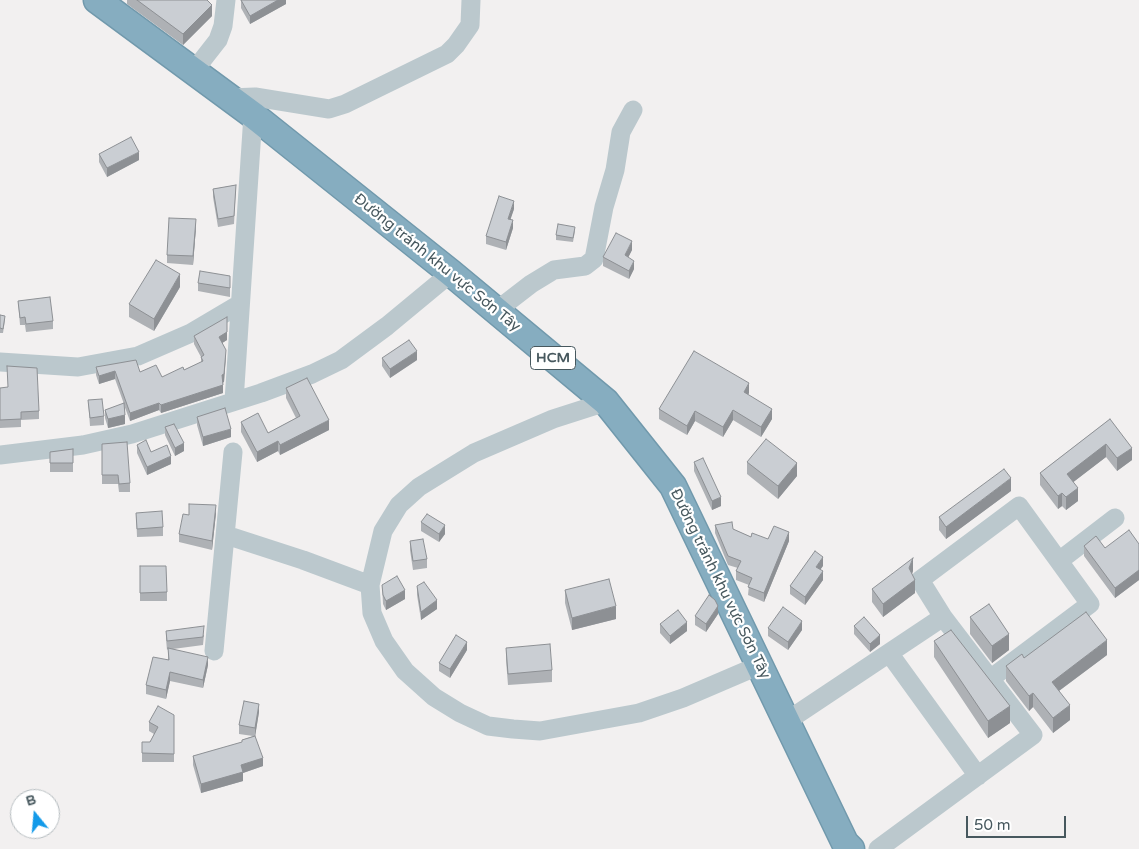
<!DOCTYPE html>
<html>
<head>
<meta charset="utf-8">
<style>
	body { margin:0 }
	#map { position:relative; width:1139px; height:849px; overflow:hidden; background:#f2f0f0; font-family:"Varela Round",sans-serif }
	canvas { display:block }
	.north { position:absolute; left:10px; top:789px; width:50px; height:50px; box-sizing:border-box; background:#fff; border:1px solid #b5bcbf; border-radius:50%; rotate:343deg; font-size:14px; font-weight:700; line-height:20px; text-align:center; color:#47585e }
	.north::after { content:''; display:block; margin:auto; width:18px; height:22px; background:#139ae9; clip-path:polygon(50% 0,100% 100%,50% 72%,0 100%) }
	.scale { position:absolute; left:966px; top:816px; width:100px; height:22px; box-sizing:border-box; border:2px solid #47585e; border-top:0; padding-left:6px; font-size:15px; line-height:18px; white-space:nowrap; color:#47585e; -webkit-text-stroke:4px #fff; paint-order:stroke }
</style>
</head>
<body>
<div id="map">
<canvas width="1139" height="849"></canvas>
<div class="north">B</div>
<div class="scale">50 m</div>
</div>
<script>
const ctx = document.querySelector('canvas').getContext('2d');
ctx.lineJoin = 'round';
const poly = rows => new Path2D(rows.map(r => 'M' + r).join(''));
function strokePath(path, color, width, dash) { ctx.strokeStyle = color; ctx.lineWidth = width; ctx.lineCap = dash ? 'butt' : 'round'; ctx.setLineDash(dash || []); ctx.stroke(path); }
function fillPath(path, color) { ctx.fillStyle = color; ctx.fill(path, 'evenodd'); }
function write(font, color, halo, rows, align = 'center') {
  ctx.font = font + ' "Varela Round",sans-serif'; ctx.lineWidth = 4.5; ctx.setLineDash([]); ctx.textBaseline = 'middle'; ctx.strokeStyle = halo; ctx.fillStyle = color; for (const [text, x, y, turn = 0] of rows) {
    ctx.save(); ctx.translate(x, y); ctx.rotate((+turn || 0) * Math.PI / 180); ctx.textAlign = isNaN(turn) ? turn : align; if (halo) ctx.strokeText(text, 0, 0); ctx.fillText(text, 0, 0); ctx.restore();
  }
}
const highway = poly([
	[97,0,253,115,451,273,606,402,673,486,845,843,851,849]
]);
strokePath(highway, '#7199ac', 29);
strokePath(poly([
	[193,72,218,40,223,26,226,0],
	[229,98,255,97,329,109,345,104,447,54,456,45,470,25,471,0],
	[496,311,531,284,554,270,585,266,594,259,604,207,615,170,621,132,633,110],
	[0,362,78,367,138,356,191,333,240,304],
	[234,401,253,115],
	[606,402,553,419,474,453,419,487,399,505,383,531,370,585,372,613,384,641,405,671,434,697,460,713,488,726,513,729,540,731,639,713,683,698,760,665],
	[0,455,83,445,132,434,261,393,312,374,341,360,387,326,451,273],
	[226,535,303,560,370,585],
	[1059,561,1115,518],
	[214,651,233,452],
	[889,653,978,776],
	[787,721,943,617],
	[878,849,1033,735,943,617,920,580,1019,506,1090,604,990,679]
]), '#bbc8cd', 19);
strokePath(highway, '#86adc0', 26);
fillPath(poly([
	[127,0,207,0,212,16,183,45,127,4],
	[241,0,286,0,286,4,250,24,241,8],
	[99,154,139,160,107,177,99,162],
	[236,185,234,224,218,227,213,197,213,189],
	[514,209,510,219,513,228,506,250,486,244,486,236],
	[196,227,193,265,167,263,167,255],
	[575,231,573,242,556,240,556,235],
	[632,250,628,257,634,269,629,279,603,266,603,257],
	[198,283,230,285,230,297,198,291],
	[180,287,154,331,129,317,129,304],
	[18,301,53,321,53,329,26,332,25,325,20,325],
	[0,315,5,320,3,333,0,333],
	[194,336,227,340,222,343,226,358,224,382,223,382,223,393,161,413,159,410,130,421,124,405,125,424,108,428,105,418,105,410,124,404,115,379,99,384,96,375,96,367,140,372,162,377,184,370,201,362,201,357,194,344],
	[382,358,417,360,390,378,382,366],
	[0,388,39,411,39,419,21,420,21,427,0,428],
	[286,388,329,430,280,455,278,451,257,462,241,432,241,422,268,433,296,418,286,398],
	[749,393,748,395,772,419,761,437,733,420,723,437,695,421,687,435,659,419,659,409],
	[88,400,104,416,104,425,90,426],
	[197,417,231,437,203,446,197,425],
	[1110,419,1132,460,1117,471,1106,457,1073,482,1078,501,1066,510,1062,506,1058,509,1040,485,1040,473],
	[165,427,184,451,175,456,165,435],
	[102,444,130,483,130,492,119,492,118,484,102,484],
	[137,445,151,452,171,464,147,475,137,453],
	[73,449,73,472,50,472,50,452],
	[694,462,721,506,712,510,694,471],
	[747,462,797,476,778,499,747,474],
	[1011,491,946,539,939,530,939,517],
	[136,513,163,527,163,536,137,537],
	[216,513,212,550,179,542,179,534,189,515],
	[421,522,445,534,439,542,421,531],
	[715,525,733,529,751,537,768,539,789,541,764,602,748,595,749,585,736,580,736,571,738,568,728,565,715,533],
	[410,541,427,559,427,568,413,570,410,550],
	[1139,544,1139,580,1115,598,1084,556,1084,546,1105,548],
	[140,566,167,592,167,601,140,601],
	[823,566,820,570,823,580,805,605,790,594,790,586],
	[913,571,912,574,915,593,883,617,872,602,872,589],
	[382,585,405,599,386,610,383,604],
	[417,586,437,609,421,620,417,595],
	[565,590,616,619,572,630,565,603],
	[718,614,706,632,695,625,695,616],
	[970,617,1009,650,992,663,970,634],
	[660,624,687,631,670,644,660,633],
	[854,626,880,644,870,652,854,634],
	[768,628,802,630,788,650,768,636],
	[166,631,204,635,203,645,173,649,208,665,203,688,170,681,166,699,146,694,146,685,168,660,168,649,167,650,166,639],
	[934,641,1010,723,988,738,934,657],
	[506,648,552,670,552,682,508,685,506,660],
	[467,650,450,678,439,671,439,663],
	[1107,655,1059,691,1070,720,1053,733,1033,707,1029,711,1006,681,1006,666,1024,658],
	[259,712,255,736,263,766,243,773,243,781,201,793,193,765,193,756,242,743,242,740,253,736,239,734,239,725],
	[174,715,174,762,142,762,142,742,150,742,154,734,149,731,149,722]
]), '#aeb1b5');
fillPath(poly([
	[278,0,286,0,286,4,250,24,250,16],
	[212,5,212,16,183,45,183,34],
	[139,152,139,160,107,177,107,168],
	[514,201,514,209,508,227,508,219],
	[196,219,196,227,193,265,193,256],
	[513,220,513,228,506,250,506,242],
	[632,241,632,250,625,264,625,255],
	[634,261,634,269,629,279,629,271],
	[180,274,180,287,154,331,154,319],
	[227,325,227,340,219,345,219,337],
	[226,350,224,382,222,383,222,375],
	[417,351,417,360,390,378,390,369],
	[115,371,115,379,99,384,99,376],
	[749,383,749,393,744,402,744,392],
	[223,385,223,393,161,413,161,405],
	[159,403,159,410,130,421,130,413],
	[772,409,772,419,761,437,761,427],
	[733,410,733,420,723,437,723,427],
	[695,411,695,421,687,435,687,426],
	[125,415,125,424,108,428,108,419],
	[329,420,329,430,280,455,280,445],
	[231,429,231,437,203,446,203,437],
	[278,441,278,451,257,462,257,452],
	[184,443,184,451,175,456,175,448],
	[1106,444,1106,457,1067,487,1067,474],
	[1132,448,1132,460,1117,471,1117,458],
	[171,456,171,464,147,475,147,467],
	[797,463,797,476,778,499,778,486],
	[1011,478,1011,491,946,539,946,527],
	[1078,488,1078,501,1066,510,1066,497],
	[1062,493,1062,506,1058,509,1058,496],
	[721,497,721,506,712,510,712,501],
	[216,505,216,513,212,550,212,541],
	[445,525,445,534,439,542,439,534],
	[789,532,789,541,764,602,764,593],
	[823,557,823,566,816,575,816,567],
	[913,558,913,571,909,581,909,568],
	[1139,570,1139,580,1115,598,1115,588],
	[823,571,823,580,805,605,805,597],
	[915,580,915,593,883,617,883,604],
	[405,590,405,599,386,610,386,601],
	[437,600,437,609,421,620,421,612],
	[616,606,616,619,572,630,572,618],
	[718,606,718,614,706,632,706,624],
	[802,621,802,630,788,650,788,642],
	[687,622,687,631,670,644,670,636],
	[1009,634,1009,650,992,663,992,646],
	[880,635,880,644,870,652,870,644],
	[1107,640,1107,655,1052,696,1052,682],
	[467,642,467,650,450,678,450,669],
	[208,657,208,665,203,688,203,680],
	[170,672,170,681,166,699,166,690],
	[1033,693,1033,707,1029,711,1029,696],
	[259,704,259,712,255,737,255,728],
	[1070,705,1070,720,1053,733,1053,718],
	[1010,706,1010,723,988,738,988,721],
	[263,758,263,766,243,773,243,781,201,793,201,784,241,765]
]), '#8d9094');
const building = poly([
	[137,0,207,0,212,5,183,34,137,0],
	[241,0,278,0,250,16,241,0],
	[131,137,139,152,107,168,99,154,131,137],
	[236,185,234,216,218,219,213,189,236,185],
	[499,196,514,201,508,219,513,220,506,242,486,236,499,196],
	[169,218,196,219,193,256,167,255,169,218],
	[558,224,575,227,573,238,556,235,558,224],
	[616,233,632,241,625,255,634,261,629,271,603,257,616,233],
	[156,260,180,274,154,319,129,304,156,260],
	[200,271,230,276,230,288,198,283,200,271],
	[50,297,53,321,26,324,25,317,20,318,18,301,50,297],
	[0,315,5,316,3,329,0,328,0,315],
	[227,317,227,332,219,337,226,350,224,374,222,375,223,385,161,405,159,403,130,413,115,371,99,376,96,367,136,360,140,372,156,365,162,377,183,367,184,370,203,361,201,357,204,355,194,336,227,317],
	[409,340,417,351,390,369,382,358,409,340],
	[694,351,749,383,744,392,772,409,761,427,733,410,723,427,695,411,687,426,659,409,694,351],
	[7,366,37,368,39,411,21,412,21,419,0,420,0,388,8,387,7,366],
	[307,378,329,420,280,445,278,441,257,452,241,422,258,413,268,433,300,416,286,388,307,378],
	[102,399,104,416,90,418,88,400,102,399],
	[124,403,125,415,108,419,105,410,124,403],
	[225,408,231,429,203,437,197,417,225,408],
	[1110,419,1132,448,1117,458,1106,444,1067,474,1078,488,1066,497,1062,493,1058,496,1040,473,1110,419],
	[174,424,184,443,175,448,165,427,174,424],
	[766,439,797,463,778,486,747,462,766,439],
	[146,440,151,452,167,445,171,456,147,467,137,445,146,440],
	[127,442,130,483,119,484,118,475,102,475,102,444,127,442],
	[73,449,73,463,50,463,50,452,73,449],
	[703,458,721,497,712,501,694,462,703,458],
	[1004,469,1011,478,946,527,939,517,1004,469],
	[189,504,216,505,212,541,179,534,183,514,189,515,189,504],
	[162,511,163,527,137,529,136,513,162,511],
	[427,514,445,525,439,534,421,522,427,514],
	[732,522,733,529,751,537,752,533,768,539,774,526,789,532,764,593,748,587,752,578,736,571,741,561,728,556,715,525,732,522],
	[1129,530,1139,544,1139,570,1115,588,1084,546,1096,536,1105,548,1129,530],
	[423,539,427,559,413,561,410,541,423,539],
	[815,551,823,557,816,567,823,571,805,597,790,586,815,551],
	[913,558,909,568,915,580,883,604,872,589,913,558],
	[140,566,166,566,167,592,140,593,140,566],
	[397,576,405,590,386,601,383,595,382,585,397,576],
	[609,579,616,606,572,618,565,590,609,579],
	[424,582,437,600,421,612,417,586,424,582],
	[709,595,715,600,718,606,706,624,695,616,709,595],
	[989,604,1009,634,992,646,970,617,989,604],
	[783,607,802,621,788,642,768,628,783,607],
	[678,610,687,622,670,636,660,624,678,610],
	[1086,612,1107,640,1052,682,1070,705,1053,718,1033,693,1029,696,1006,666,1022,654,1024,658,1086,612],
	[864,617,880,635,870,644,854,626,864,617],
	[204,626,203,637,167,641,166,631,204,626],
	[951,630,1010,706,988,721,934,641,951,630],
	[456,635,467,642,450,669,439,663,456,635],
	[550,644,552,670,508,674,506,648,550,644],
	[168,648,208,657,203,680,170,672,166,690,146,685,153,657,169,660,168,648],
	[244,701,259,704,255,728,239,725,244,701],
	[158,706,174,715,174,754,142,753,142,742,150,742,158,727,149,722,158,706],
	[255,736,263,758,241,765,243,772,201,784,193,756,242,742,242,740,255,736]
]);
fillPath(building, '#caced3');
strokePath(building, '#8d9094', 1);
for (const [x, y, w] of [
	[553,358,45]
]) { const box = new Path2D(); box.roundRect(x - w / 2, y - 11.5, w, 23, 4); ctx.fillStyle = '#fff'; ctx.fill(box); strokePath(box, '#47585e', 1); }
write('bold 14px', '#47585e', null, [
	["HCM",553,358]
]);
write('15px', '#47585e', '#fff', [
	["Đường tránh khu vực Sơn Tây",437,263,39],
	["Đường tránh khu vực Sơn Tây",720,584,64]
]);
</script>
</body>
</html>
